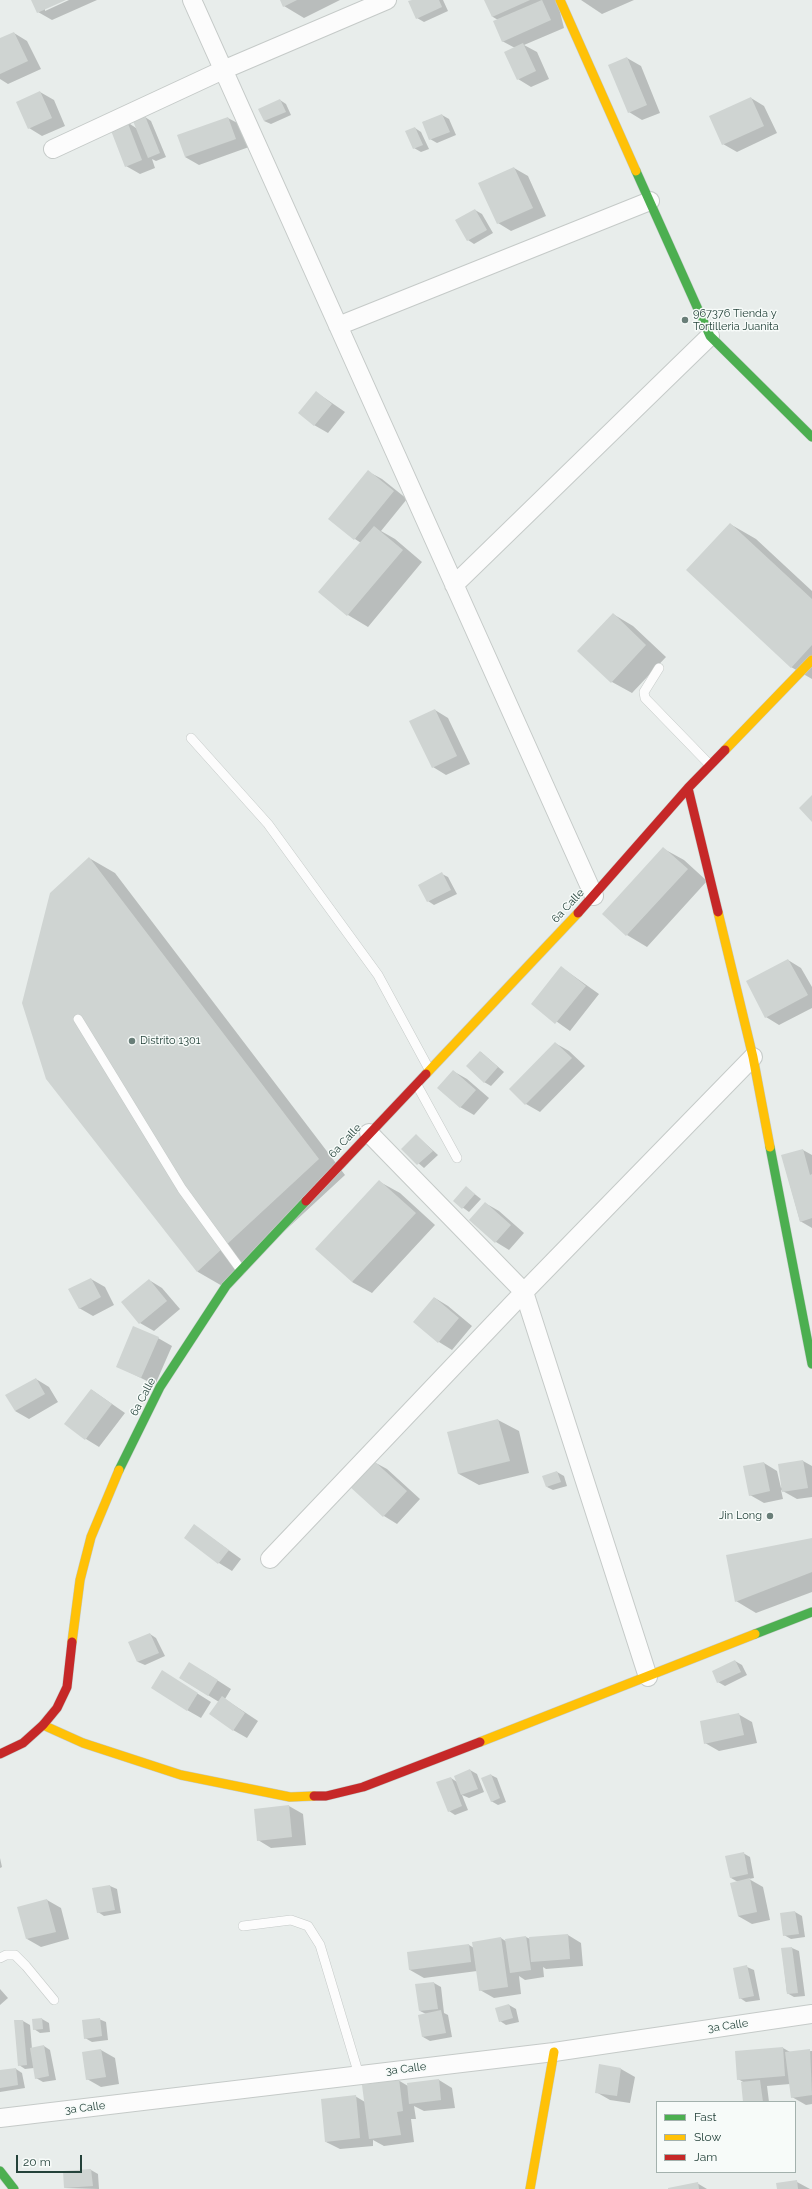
<!DOCTYPE html>
<html>
<head>
<meta charset="utf-8">
<style>
	body { margin:0 }
	#map { position:relative; width:812px; height:2189px; overflow:hidden; background:#e8edeb; font-family:Raleway,sans-serif }
	canvas { display:block }
	.legend { position:absolute; left:656px; top:2101px; width:140px; height:72px; box-sizing:border-box; background:#f7fbf9; border:1px solid #a3b1ad; margin:0; padding:5px 7px; list-style:none; font-size:12px; color:#24423a }
	.legend li { display:flex; align-items:center; gap:8px; height:20px }
	.legend b { width:20px; border:1px solid #a3b1ad }
	.scale { position:absolute; left:16px; top:2155px; width:66px; height:18px; box-sizing:border-box; border:2px solid #24423a; border-top:0; padding-left:5px; font-size:12px; line-height:14px; white-space:nowrap; color:#24423a; -webkit-text-stroke:3px #f7fbf9; paint-order:stroke }
</style>
</head>
<body>
<div id="map">
<canvas width="812" height="2189"></canvas>
<ul class="legend">
<li><b style="height:5px;background:#4caf50"></b>Fast</li>
<li><b style="height:5px;background:#ffc107"></b>Slow</li>
<li><b style="height:5px;background:#c62828"></b>Jam</li>
</ul>
<div class="scale">20 m</div>
</div>
<script>
const ctx = document.querySelector('canvas').getContext('2d');
ctx.lineJoin = 'round';
function fillPath(path, color) { ctx.fillStyle = color; ctx.fill(path, 'evenodd'); }
const poly = rows => new Path2D(rows.map(r => 'M' + r).join(''));
function strokePath(path, color, width, dash) { ctx.strokeStyle = color; ctx.lineWidth = width; ctx.lineCap = dash ? 'butt' : 'round'; ctx.setLineDash(dash || []); ctx.stroke(path); }
function write(font, color, halo, rows, align = 'center') {
  ctx.font = font + ' Raleway,sans-serif'; ctx.lineWidth = 3; ctx.setLineDash([]); ctx.textBaseline = 'middle'; ctx.strokeStyle = halo; ctx.fillStyle = color; for (const [text, x, y, turn = 0] of rows) {
    ctx.save(); ctx.translate(x, y); ctx.rotate((+turn || 0) * Math.PI / 180); ctx.textAlign = isNaN(turn) ? turn : align; if (halo) ctx.strokeText(text, 0, 0); ctx.fillText(text, 0, 0); ctx.restore();
  }
}
fillPath(poly([
	[33,0,64,0,45,8,45,11,69,0,97,0,52,20,38,12],
	[281,0,340,0,304,18,284,6],
	[414,0,443,0,448,11,424,22,417,18],
	[485,0,557,0,564,28,524,45,537,52,549,79,531,87,518,79,515,48,502,41,498,20,493,17],
	[581,0,634,0,602,14],
	[14,33,27,41,41,69,8,84,0,79,0,39],
	[627,58,641,66,660,113,642,120,629,112],
	[40,92,54,100,65,126,42,136,29,128],
	[751,98,764,106,777,133,737,152,723,144],
	[280,100,286,104,291,115,271,124,264,121],
	[442,115,449,119,456,135,437,143,430,139,423,122],
	[145,117,151,121,166,157,156,161,152,159,155,168,140,174,126,166,127,122,136,128],
	[228,118,241,125,249,147,199,165,185,157],
	[415,128,421,132,429,149,421,152,414,148],
	[514,168,528,176,546,216,511,231,498,223],
	[475,210,482,214,493,233,474,244,468,240],
	[316,392,345,412,328,433,314,425],
	[369,472,382,479,407,499,381,531,395,539,422,562,368,627,348,615,361,543,355,539],
	[730,524,756,539,812,591,812,679,791,667],
	[613,614,633,626,666,657,632,693,612,682],
	[435,710,448,718,470,764,446,775,433,767],
	[664,849,684,860,707,881,647,947,627,935],
	[89,858,115,873,345,1175,224,1287,198,1272,47,1079],
	[442,874,448,877,457,894,434,905,428,901],
	[788,960,801,968,812,987,812,1008,779,1025,766,1017],
	[561,967,599,994,570,1031,532,1004],
	[555,1043,569,1051,585,1066,540,1112,526,1104,510,1089],
	[481,1052,504,1072,491,1086,484,1082],
	[453,1071,467,1079,489,1098,474,1115,460,1107],
	[416,1135,438,1155,424,1168,402,1149],
	[803,1150,812,1155,812,1228,800,1221,782,1156],
	[380,1182,400,1193,435,1225,372,1293,352,1282],
	[467,1188,481,1199,469,1212,454,1201],
	[485,1203,499,1211,524,1233,509,1250,496,1242],
	[91,1279,105,1287,114,1305,93,1316,79,1308],
	[149,1280,162,1288,180,1309,154,1331,140,1323,122,1302],
	[435,1298,448,1306,472,1326,452,1350,439,1342,414,1322],
	[158,1338,172,1346,155,1385,117,1366],
	[36,1379,49,1387,58,1402,29,1419,15,1411],
	[92,1390,125,1413,99,1447,86,1439],
	[498,1420,519,1431,529,1473,479,1485,459,1474,448,1433],
	[803,1461,812,1466,812,1497,797,1499,781,1490,783,1499,764,1503,750,1495,764,1463,777,1471,781,1488],
	[374,1462,387,1469,420,1499,397,1524,384,1516],
	[557,1472,564,1476,567,1486,553,1490,547,1487],
	[194,1525,241,1559,232,1571,219,1563],
	[812,1539,812,1592,756,1613,736,1601],
	[150,1634,156,1638,165,1656,145,1665,138,1662,130,1643],
	[735,1661,742,1665,747,1675,725,1686,718,1682],
	[203,1671,231,1689,225,1699,258,1721,247,1738,233,1730,219,1702,180,1678],
	[176,1680,211,1702,201,1718,187,1710],
	[738,1714,752,1722,757,1743,719,1751,705,1743],
	[470,1770,477,1774,484,1792,469,1798,462,1795,468,1810,455,1815,449,1811,451,1778,457,1782],
	[491,1775,497,1778,506,1802,498,1805,491,1801],
	[289,1806,303,1814,306,1845,271,1848,258,1840],
	[743,1853,750,1857,754,1878,749,1879,763,1887,770,1920,752,1924,738,1916,738,1882,731,1878],
	[0,1858,2,1867,0,1868],
	[110,1886,117,1889,121,1913,104,1916,98,1912],
	[47,1900,61,1908,69,1939,41,1947,27,1939],
	[795,1912,802,1916,805,1937,791,1939,784,1935],
	[568,1935,581,1943,583,1966,546,1969,543,1967,544,1977,525,1980,519,1976,521,1994,494,1998,480,1990,477,1971,424,1978,410,1970,408,1953,469,1945,474,1948,501,1938,507,1942,526,1937,530,1939],
	[792,1948,799,1951,805,1996,794,1997,787,1993,782,1949],
	[747,1967,754,1970,760,2000,746,2002,740,1998],
	[434,1983,441,1987,444,2013,448,2015,452,2037,430,2041,423,2037,426,2014,420,2011,416,1985],
	[0,1989,8,1998,0,2005],
	[509,2005,516,2009,519,2022,506,2025,500,2021],
	[42,2019,49,2023,50,2032,40,2033,34,2029,33,2020],
	[99,2019,106,2022,108,2040,92,2042,85,2038],
	[15,2021,23,2021,30,2025,32,2049,44,2046,50,2050,56,2080,43,2082,36,2078,34,2068,25,2069,19,2065],
	[783,2048,790,2052,812,2051,812,2104,806,2105,792,2097,790,2084,767,2086,769,2102,744,2102,745,2083,738,2079],
	[101,2050,115,2058,119,2084,101,2087,87,2079,83,2053],
	[600,2066,621,2069,635,2077,630,2103,610,2100,596,2092],
	[16,2069,22,2073,25,2088,0,2092,0,2071],
	[398,2080,408,2086,439,2080,452,2088,455,2108,424,2111,414,2106,416,2119,411,2119,414,2142,384,2146,373,2140,373,2146,340,2149,326,2142,355,2096,365,2102],
	[91,2170,98,2174,99,2189,65,2188,64,2172],
	[797,2182,810,2189,778,2189],
	[697,2183,707,2189,670,2189]
]), '#0003');
fillPath(poly([
	[31,0,66,0,37,13],
	[280,0,297,0,283,7],
	[412,0,439,0,442,7,416,19,408,1],
	[484,0,530,0,492,17],
	[542,0,551,20,502,42,493,21],
	[14,32,28,61,0,74,0,38],
	[523,43,536,71,517,80,504,52],
	[627,57,647,105,628,113,608,65],
	[40,91,52,118,28,129,16,102],
	[751,97,764,126,722,145,709,116],
	[280,99,286,112,264,121,258,109],
	[442,114,450,132,429,140,422,122],
	[145,116,160,153,148,158,133,121],
	[228,117,236,139,185,157,177,135],
	[127,121,142,160,125,167,110,128],
	[415,127,423,145,413,149,405,131],
	[514,167,533,208,497,224,478,183],
	[475,209,487,230,467,241,455,220],
	[316,391,332,404,314,426,298,413],
	[368,470,394,491,354,540,328,519],
	[730,523,812,599,812,645,791,668,686,570],
	[374,526,403,550,347,616,318,592],
	[613,613,646,645,611,683,577,651],
	[435,709,457,756,432,768,409,721],
	[812,795,812,822,799,808],
	[663,847,688,869,626,936,602,914],
	[89,857,319,1159,197,1272,46,1079,22,1003,50,893],
	[442,872,451,890,427,902,418,885],
	[788,959,808,995,765,1018,746,981],
	[561,966,586,986,555,1024,531,1004],
	[555,1042,572,1058,525,1105,509,1089],
	[480,1051,498,1067,484,1083,466,1066],
	[453,1070,476,1090,460,1108,437,1088],
	[416,1134,433,1151,417,1165,401,1149],
	[803,1149,810,1175,812,1174,812,1218,800,1222,781,1155],
	[379,1180,416,1213,352,1282,315,1249],
	[466,1186,475,1194,462,1209,453,1201],
	[485,1202,511,1225,495,1243,469,1220],
	[91,1278,101,1297,79,1309,68,1289],
	[149,1279,167,1301,139,1324,121,1302],
	[434,1297,459,1318,438,1343,413,1322],
	[133,1326,159,1337,141,1378,116,1367],
	[36,1378,45,1394,15,1411,5,1395],
	[91,1389,112,1404,85,1440,64,1424],
	[498,1419,510,1461,458,1474,447,1432],
	[373,1460,407,1491,383,1517,349,1486],
	[803,1460,808,1488,782,1492,778,1464],
	[764,1462,770,1491,749,1496,743,1466],
	[557,1471,561,1482,546,1487,542,1476],
	[194,1524,229,1550,218,1564,184,1538],
	[812,1538,812,1572,735,1602,726,1555],
	[150,1633,159,1653,137,1662,128,1642],
	[735,1660,741,1672,717,1683,712,1671],
	[189,1662,218,1680,208,1696,179,1678],
	[162,1670,198,1693,187,1711,151,1688],
	[222,1696,245,1713,233,1731,209,1714],
	[739,1713,744,1735,704,1744,700,1721],
	[470,1769,478,1789,461,1795,454,1776],
	[491,1774,500,1798,491,1802,481,1778],
	[451,1777,462,1806,448,1812,436,1782],
	[289,1805,292,1837,257,1841,254,1809],
	[744,1852,748,1874,730,1878,725,1856],
	[750,1878,757,1912,738,1916,730,1883],
	[110,1885,115,1910,97,1913,92,1888],
	[47,1899,56,1932,26,1939,17,1907],
	[795,1911,799,1934,783,1936,780,1913],
	[568,1934,570,1959,531,1962,529,1937],
	[526,1936,531,1970,510,1973,505,1939],
	[501,1937,508,1987,479,1991,472,1942],
	[469,1944,471,1962,409,1970,407,1952],
	[792,1947,798,1993,787,1994,781,1948],
	[747,1965,754,1996,739,1999,733,1968],
	[434,1982,438,2009,419,2011,415,1984],
	[509,2004,513,2018,499,2022,495,2008],
	[441,2010,446,2033,422,2037,418,2015],
	[42,2018,43,2029,33,2030,32,2019],
	[100,2018,102,2036,84,2039,82,2020],
	[14,2020,23,2020,27,2065,18,2066],
	[44,2045,49,2076,35,2079,30,2048],
	[783,2047,785,2076,737,2080,735,2051],
	[101,2049,106,2077,86,2080,82,2052],
	[810,2049,812,2095,791,2098,785,2052],
	[599,2064,621,2068,617,2096,595,2093],
	[16,2068,18,2085,0,2088,0,2070],
	[399,2079,403,2111,397,2112,401,2135,369,2139,362,2085],
	[439,2079,441,2100,409,2104,407,2083],
	[760,2080,763,2102,743,2102,741,2082],
	[356,2095,360,2138,325,2142,321,2099],
	[91,2169,93,2186,64,2188,63,2171],
	[797,2180,798,2189,777,2189,776,2183],
	[698,2182,699,2189,668,2189,668,2188]
]), '#cfd4d2');
const lane = poly([
	[659,668,644,692,645,698,710,765],
	[191,738,268,824,378,975,429,1069],
	[78,1019,182,1189,241,1270],
	[417,1085,457,1158],
	[243,1926,291,1920,308,1926,320,1945,359,2075],
	[0,1958,6,1955,15,1955,26,1966,54,2000]
]);
const street = poly([
	[192,0,594,896],
	[53,149,223,70,387,0],
	[338,326,650,201],
	[454,585,710,336],
	[369,1133,524,1292,648,1677],
	[270,1559,524,1292,753,1057],
	[0,2118,554,2052,812,2014]
]);
const fast = poly([
	[636,171,710,336,812,437],
	[770,1147,812,1364],
	[119,1470,160,1387,226,1286,306,1201],
	[755,1634,812,1612],
	[0,2171,14,2189]
]);
const slow = poly([
	[560,0,636,171],
	[725,750,812,660],
	[718,912,753,1057,770,1147],
	[426,1074,578,913],
	[72,1642,80,1580,91,1537,119,1470],
	[43,1725,83,1743,181,1775,290,1797,314,1796],
	[480,1742,755,1634],
	[530,2189,554,2052]
]);
const jam = poly([
	[688,788,718,912],
	[578,913,688,788,725,750],
	[306,1201,426,1074],
	[0,1754,23,1743,43,1725,57,1708,67,1687,72,1642],
	[314,1796,326,1796,363,1787,480,1742]
]);
strokePath(lane, '#c5cac8', 10);
strokePath(street, '#c5cac8', 20);
strokePath(fast, '#c3cbc8', 10);
strokePath(slow, '#c3cbc8', 10);
strokePath(jam, '#c3cbc8', 10);
strokePath(lane, '#fcfcfc', 9);
strokePath(street, '#fcfcfc', 18);
strokePath(fast, '#4caf50', 9);
strokePath(slow, '#ffc107', 9);
strokePath(jam, '#c62828', 9);
for (const [x, y, r, color] of [
	[685,320,4,"#697e78"],
	[132,1041,4,"#697e78"],
	[770,1516,4,"#697e78"]
]) { const dot = new Path2D(); dot.arc(x, y, r, 0, 2 * Math.PI); ctx.fillStyle = color; ctx.fill(dot); strokePath(dot, '#f7fbf9', 1.5); }
write('11px', '#24423a', '#f7fbf9', [
	["967376 Tienda y",693,314],
	["Tortilleria Juanita",693,327],
	["Distrito 1301",140,1041],
	["Jin Long",762,1516,"right"]
], 'left');
write('11px', '#24423a', '#f7fbf9', [
	["6a Calle",568,906,-47],
	["6a Calle",345,1141,-47],
	["6a Calle",143,1397,-62],
	["3a Calle",728,2026,-8],
	["3a Calle",406,2069,-7],
	["3a Calle",85,2108,-7]
]);
</script>
</body>
</html>
